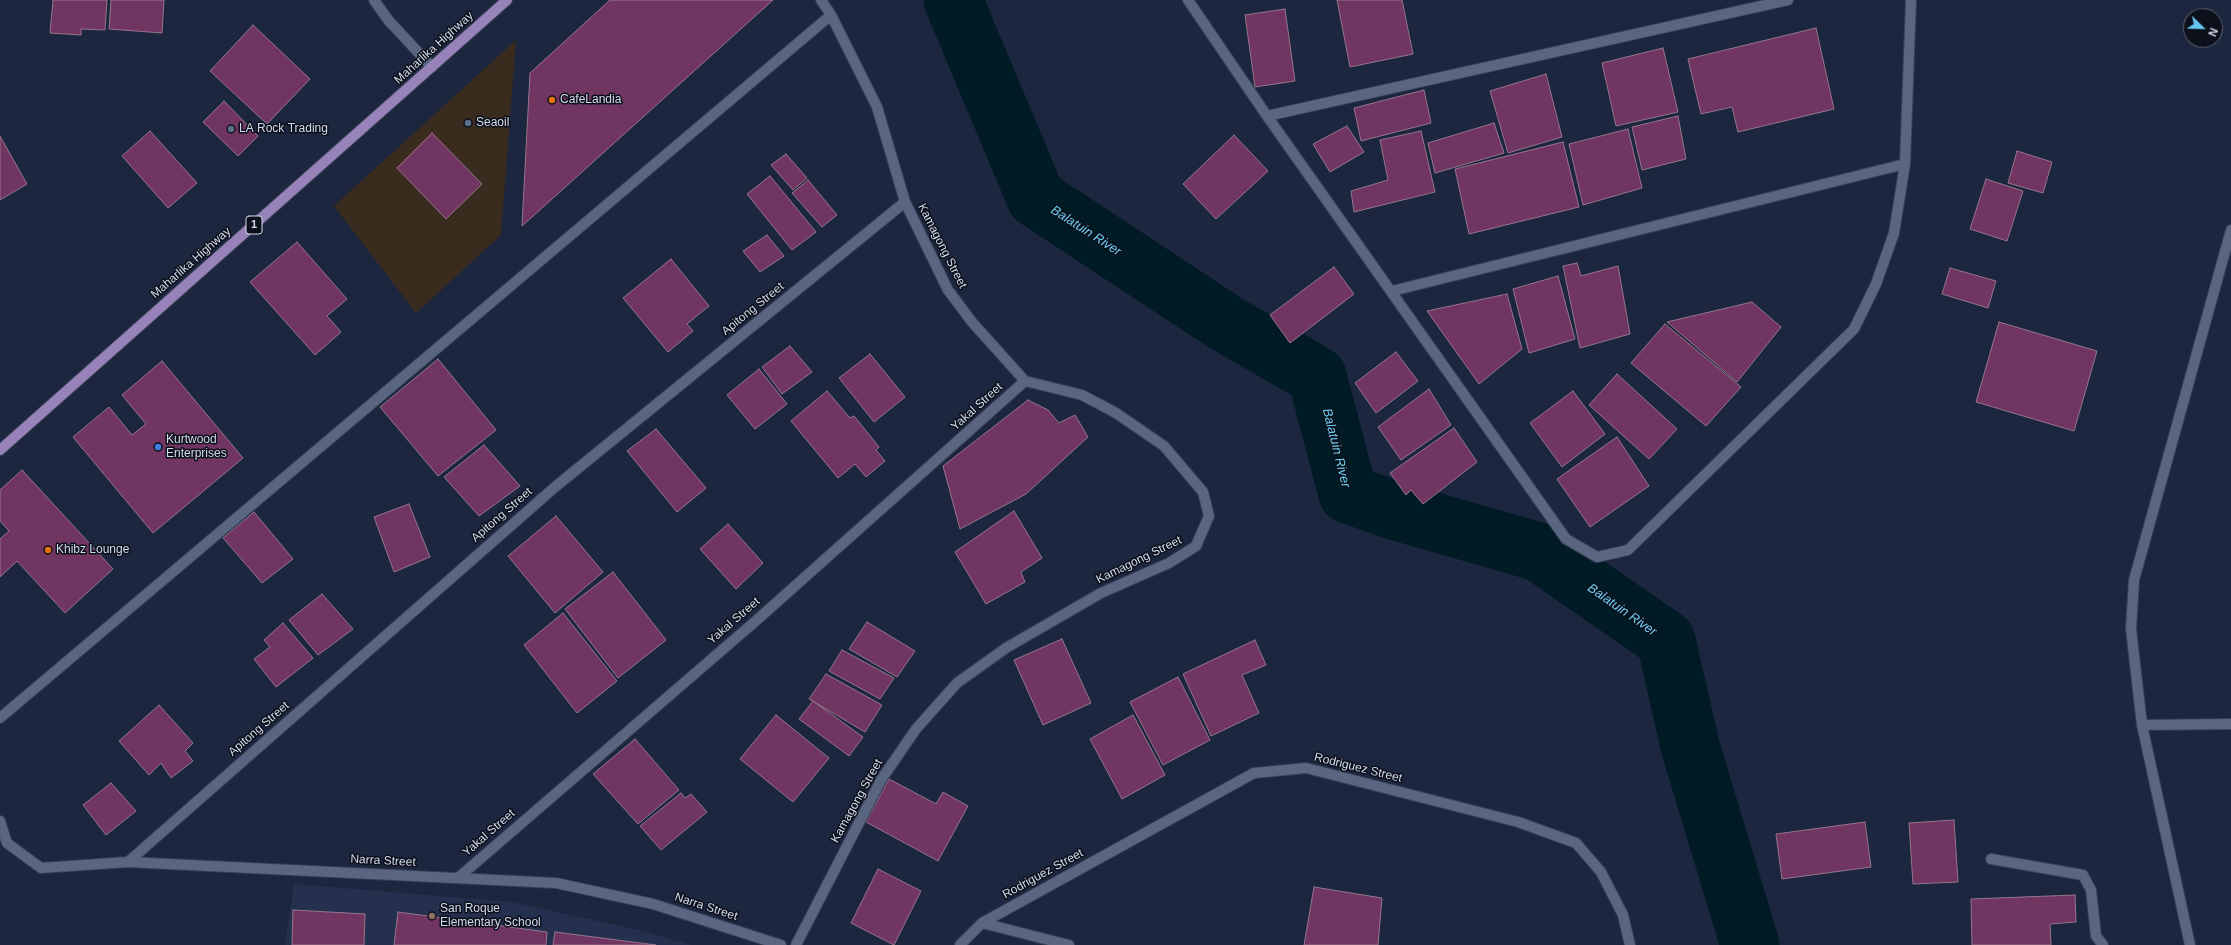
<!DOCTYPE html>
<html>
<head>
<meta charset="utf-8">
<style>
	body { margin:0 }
	#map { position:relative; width:2231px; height:945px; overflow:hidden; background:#1d263f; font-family:Arial,sans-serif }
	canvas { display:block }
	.north { position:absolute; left:2183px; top:8px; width:40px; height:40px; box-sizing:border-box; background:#0c101b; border:1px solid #5c616e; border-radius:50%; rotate:113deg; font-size:11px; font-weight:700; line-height:16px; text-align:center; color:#d3daeb }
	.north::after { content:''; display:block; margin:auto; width:14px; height:18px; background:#65c5ee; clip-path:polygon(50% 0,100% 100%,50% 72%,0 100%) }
</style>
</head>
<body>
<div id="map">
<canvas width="2231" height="945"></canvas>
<div class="north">N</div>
</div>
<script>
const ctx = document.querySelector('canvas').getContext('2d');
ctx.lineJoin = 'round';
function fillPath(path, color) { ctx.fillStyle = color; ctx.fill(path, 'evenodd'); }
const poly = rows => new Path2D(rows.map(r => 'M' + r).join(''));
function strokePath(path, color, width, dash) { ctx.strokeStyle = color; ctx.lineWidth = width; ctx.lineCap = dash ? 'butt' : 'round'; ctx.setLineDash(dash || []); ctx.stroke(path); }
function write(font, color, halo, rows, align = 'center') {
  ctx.font = font + ' Arial,sans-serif'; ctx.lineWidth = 3; ctx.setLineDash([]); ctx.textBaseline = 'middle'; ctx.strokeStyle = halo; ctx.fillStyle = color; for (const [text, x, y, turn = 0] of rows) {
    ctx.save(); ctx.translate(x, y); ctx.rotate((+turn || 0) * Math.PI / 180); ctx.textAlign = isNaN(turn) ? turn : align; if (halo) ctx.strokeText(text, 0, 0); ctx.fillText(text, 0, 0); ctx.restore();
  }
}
fillPath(poly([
	[516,40,501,235,416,313,334,206]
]), '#392c1e');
fillPath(poly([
	[294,884,511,902,639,930,691,945,285,945]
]), '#24304e');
strokePath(poly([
	[953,0,1036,198,1224,322,1317,376,1348,494,1396,511,1539,552,1666,640,1690,746,1750,945]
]), '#001b25', 59);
const building = poly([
	[53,0,107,0,105,30,81,29,81,35,50,33,53,0],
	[111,0,164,0,162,33,109,29,111,0],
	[610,0,773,0,522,226,530,73,610,0],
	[1337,0,1402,0,1413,54,1350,67,1337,0],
	[1285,9,1295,81,1255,87,1245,15,1285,9],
	[253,25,310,79,267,124,210,71,253,25],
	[1816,28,1834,109,1738,132,1732,107,1701,114,1688,59,1816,28],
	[1663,48,1678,112,1616,126,1602,63,1663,48],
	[1546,74,1562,137,1508,153,1490,91,1546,74],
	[1424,90,1431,123,1361,141,1354,108,1424,90],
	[224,101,258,136,238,156,203,122,224,101],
	[1678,116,1686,159,1642,170,1632,127,1678,116],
	[1494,123,1504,153,1435,173,1428,143,1494,123],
	[1347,126,1364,152,1330,172,1313,144,1347,126],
	[1628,129,1642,188,1583,205,1569,144,1628,129],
	[150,131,197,183,168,208,122,156,150,131],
	[1421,131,1435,192,1354,212,1351,191,1388,180,1380,140,1421,131],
	[432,133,482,184,446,219,397,168,432,133],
	[1234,135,1268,171,1216,219,1183,184,1234,135],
	[0,136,27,184,0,200,0,136],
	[1563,142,1579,207,1469,234,1455,169,1563,142],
	[2017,151,2052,162,2043,193,2008,183,2017,151],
	[786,154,807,178,793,190,771,165,786,154],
	[770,176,816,232,792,250,747,194,770,176],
	[1986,179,2023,191,2007,241,1970,229,1986,179],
	[808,180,837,215,822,227,792,193,808,180],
	[767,235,784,256,760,272,743,251,767,235],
	[297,242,347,299,327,316,341,332,315,355,250,282,297,242],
	[671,259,709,306,687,324,693,331,668,352,623,298,671,259],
	[1577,263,1581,276,1618,266,1630,334,1580,348,1563,266,1577,263],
	[1334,267,1354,294,1290,343,1270,315,1334,267],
	[1950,268,1996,281,1988,308,1942,294,1950,268],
	[1558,276,1575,339,1529,353,1513,289,1558,276],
	[1507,294,1522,349,1479,384,1427,311,1507,294],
	[1752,302,1781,327,1737,382,1667,322,1752,302],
	[1999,322,2097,351,2074,431,1976,402,1999,322],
	[1665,324,1741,387,1706,426,1631,363,1665,324],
	[790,346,812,372,782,394,762,367,790,346],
	[1396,352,1418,381,1376,413,1355,383,1396,352],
	[870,354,905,397,874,422,839,378,870,354],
	[438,359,496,430,438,476,380,407,438,359],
	[162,361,243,458,153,533,73,437,109,407,132,435,146,424,122,395,162,361],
	[759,369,787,404,755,429,727,395,759,369],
	[1617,374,1677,429,1649,459,1589,405,1617,374],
	[1429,389,1451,425,1401,460,1378,427,1429,389],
	[827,391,850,418,854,416,879,447,876,450,885,461,866,477,855,464,838,478,791,421,827,391],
	[1573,391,1605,434,1562,467,1530,423,1573,391],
	[1028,400,1048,410,1059,423,1075,415,1088,437,1026,494,960,529,943,466,1028,400],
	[1454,428,1477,462,1423,504,1411,490,1406,495,1390,473,1454,428],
	[656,429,706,488,677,512,627,451,656,429],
	[1617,437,1649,486,1590,527,1557,479,1617,437],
	[484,445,520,486,479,516,444,477,484,445],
	[22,470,113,569,65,613,17,561,0,577,0,539,9,531,0,521,0,490,22,470],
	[409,504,430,557,394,572,374,517,409,504],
	[1014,511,1042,558,1021,572,1025,582,986,604,955,552,1014,511],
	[254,512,293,559,262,583,223,538,254,512],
	[556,516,603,572,555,613,508,556,556,516],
	[728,524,763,563,736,589,700,549,728,524],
	[613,572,666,640,618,678,565,609,613,572],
	[322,594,353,629,318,655,289,620,322,594],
	[563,613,617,681,577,713,524,645,563,613],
	[867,622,915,651,897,677,849,649,867,622],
	[283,623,313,658,276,687,254,659,270,647,264,640,283,623],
	[1062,639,1091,703,1043,725,1014,660,1062,639],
	[1255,640,1266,665,1242,675,1259,713,1211,736,1183,674,1255,640],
	[842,650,894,678,880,699,829,671,842,650],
	[826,674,882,705,865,732,809,699,826,674],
	[1178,677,1210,740,1163,765,1130,702,1178,677],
	[813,701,863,737,849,756,799,719,813,701],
	[159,705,193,743,185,751,193,761,171,778,161,763,149,775,119,741,159,705],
	[776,715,829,758,793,802,740,759,776,715],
	[1133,715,1165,775,1122,799,1090,739,1133,715],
	[635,739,679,790,638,824,593,774,635,739],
	[889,779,936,804,943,792,968,806,938,861,866,822,889,779],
	[111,783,136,811,106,835,83,805,111,783],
	[681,793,685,798,691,794,707,812,661,850,640,826,681,793],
	[1954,820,1958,882,1913,884,1909,823,1954,820],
	[1865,822,1871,867,1782,879,1776,834,1865,822],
	[878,869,921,891,894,945,851,923,878,869],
	[1314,887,1382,898,1378,945,1304,945,1314,887],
	[2075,895,2076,922,2050,924,2051,945,1972,945,1971,899,2075,895],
	[293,910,365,914,364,945,292,945,293,910],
	[398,912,547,932,546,945,394,945,398,912],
	[555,932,656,945,553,945,555,932]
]);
fillPath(building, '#713561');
strokePath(building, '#95768b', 1);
const service = poly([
	[2142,725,2231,724],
	[1991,859,2083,875,2091,890,2096,936,2103,945],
	[2190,945,2142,725,2131,629,2134,580,2231,230]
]);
const minor = poly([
	[374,0,389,21,432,67],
	[1188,0,1267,116,1566,539,1597,557,1628,550,1854,329,1876,284,1894,233,1905,164,1911,0],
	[1267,116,1788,0],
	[1392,291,1905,164],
	[0,718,831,15],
	[0,821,7,843,41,868,128,862,556,883,653,904,781,945],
	[128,862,555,487,905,202],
	[458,878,758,619,1025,381],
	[982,923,1069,945],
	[796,945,881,780,916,729,957,683,1006,648,1101,593,1169,563,1196,546,1209,516,1203,492,1164,446,1116,413,1082,395,1025,381,972,322,948,290,905,202,877,107,831,15,821,0],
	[960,945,982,923,1254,773,1306,768,1518,822,1576,843,1601,872,1623,915,1630,945]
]);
const primary = poly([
	[0,450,507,0]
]);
strokePath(service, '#384055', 12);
strokePath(minor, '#384055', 12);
strokePath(primary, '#384055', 12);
strokePath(service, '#5a6582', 10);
strokePath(minor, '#5a6582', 10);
strokePath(primary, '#9782b9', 10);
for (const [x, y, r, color] of [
	[552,100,4,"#e8710a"],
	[468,123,4,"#5c6f8a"],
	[231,129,4,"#5c6f8a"],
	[158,447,4,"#3f7fe0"],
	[48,550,4,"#e8710a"],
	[432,916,4,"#8d6e63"]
]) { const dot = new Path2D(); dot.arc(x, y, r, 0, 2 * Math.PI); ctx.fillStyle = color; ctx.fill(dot); strokePath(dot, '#0c101b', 1.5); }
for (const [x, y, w] of [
	[254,225,16]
]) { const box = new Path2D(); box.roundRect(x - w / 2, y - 9, w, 18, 3); ctx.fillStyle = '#0c101b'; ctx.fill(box); strokePath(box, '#d3daeb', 1); }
write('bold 11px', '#d3daeb', null, [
	["1",254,225]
]);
write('12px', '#d3daeb', '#0c101b', [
	["Maharlika Highway",434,48,-42],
	["Kamagong Street",942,246,63],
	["Maharlika Highway",191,263,-41],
	["Apitong Street",753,309,-39],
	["Yakal Street",977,407,-42],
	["Apitong Street",502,515,-41],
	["Kamagong Street",1139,560,-26],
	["Yakal Street",734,621,-41],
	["Apitong Street",259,729,-41],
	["Rodriguez Street",1358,768,14],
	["Kamagong Street",857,801,-61],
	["Yakal Street",489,833,-41],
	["Narra Street",383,861,3],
	["Rodriguez Street",1043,874,-29],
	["Narra Street",706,907,18]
]);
write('12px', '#d3daeb', '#0c101b', [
	["CafeLandia",560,100],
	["Seaoil",476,123],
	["LA Rock Trading",239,129],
	["Kurtwood",166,440],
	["Enterprises",166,454],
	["Khibz Lounge",56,550],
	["San Roque",440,909],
	["Elementary School",440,923]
], 'left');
write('italic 13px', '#6ecff5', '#0c101b', [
	["Balatuin River",1086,231,33],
	["Balatuin River",1336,448,76],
	["Balatuin River",1622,610,35]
]);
</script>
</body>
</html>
